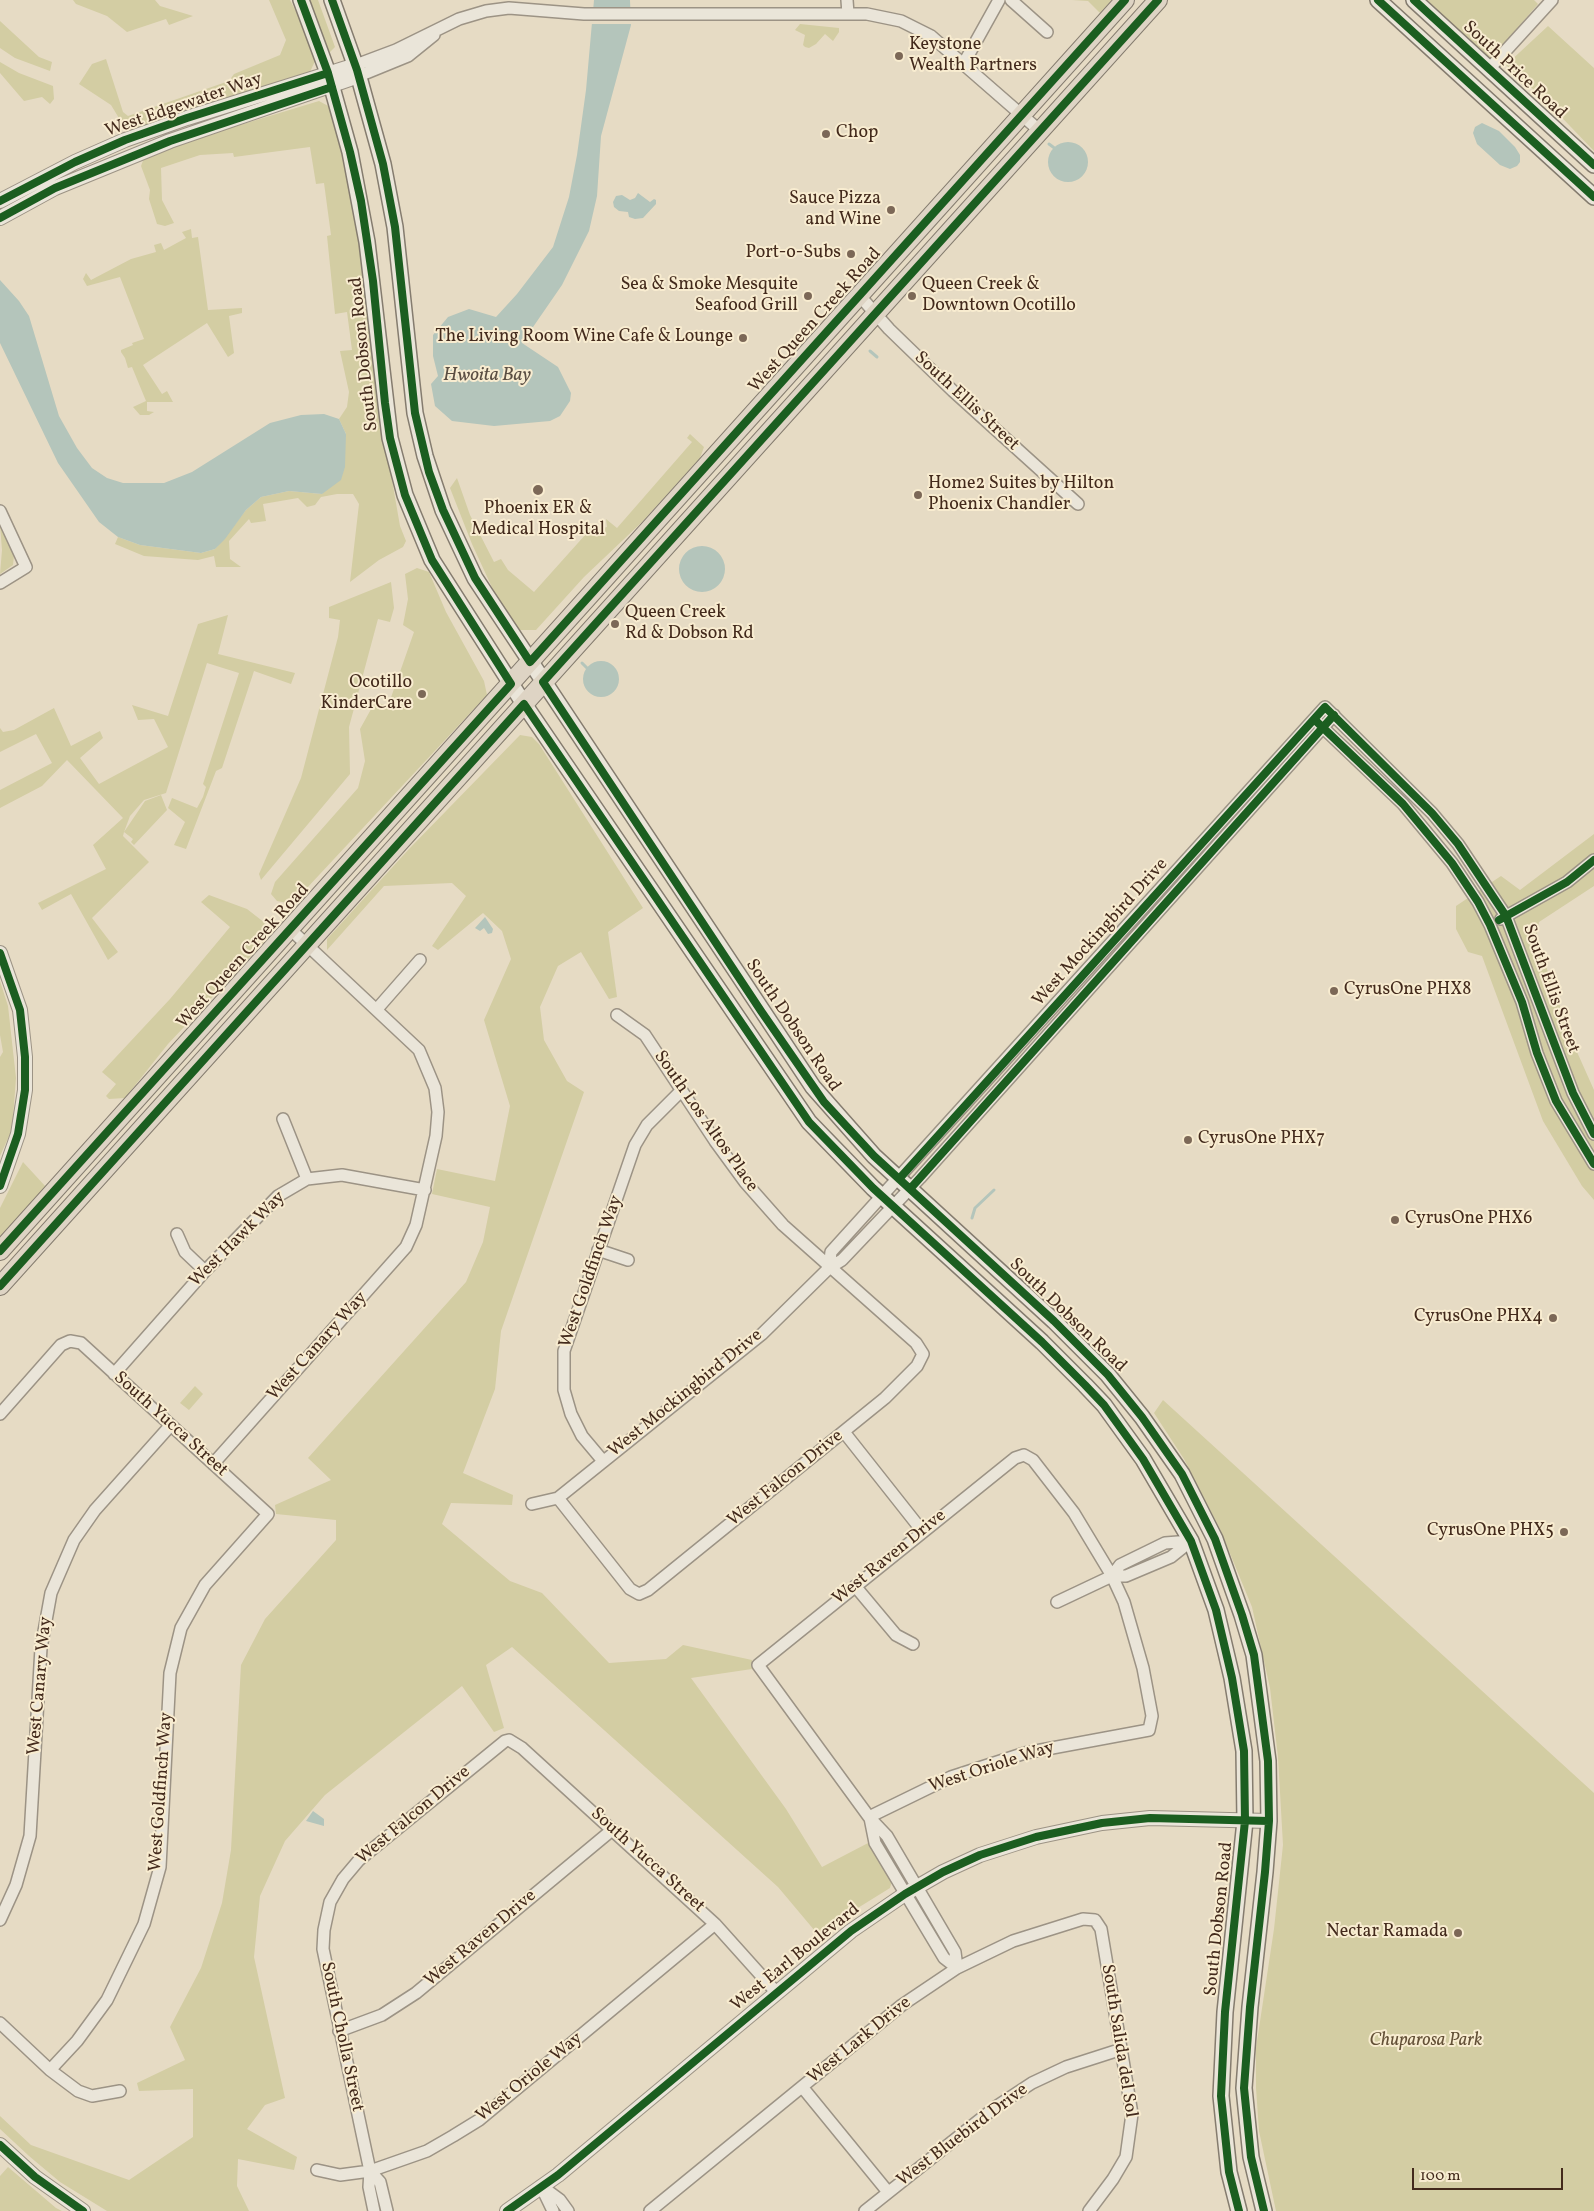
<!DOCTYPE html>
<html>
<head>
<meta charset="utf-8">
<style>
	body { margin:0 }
	#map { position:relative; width:1594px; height:2211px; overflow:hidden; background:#e6dbc4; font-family:Vollkorn,serif }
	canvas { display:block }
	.scale { position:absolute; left:1412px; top:2168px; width:151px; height:22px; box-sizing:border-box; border:2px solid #432a1c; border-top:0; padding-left:6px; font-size:15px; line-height:18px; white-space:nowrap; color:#432a1c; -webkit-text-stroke:4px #f8ecd0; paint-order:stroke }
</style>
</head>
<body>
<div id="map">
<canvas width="1594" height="2211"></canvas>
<div class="scale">100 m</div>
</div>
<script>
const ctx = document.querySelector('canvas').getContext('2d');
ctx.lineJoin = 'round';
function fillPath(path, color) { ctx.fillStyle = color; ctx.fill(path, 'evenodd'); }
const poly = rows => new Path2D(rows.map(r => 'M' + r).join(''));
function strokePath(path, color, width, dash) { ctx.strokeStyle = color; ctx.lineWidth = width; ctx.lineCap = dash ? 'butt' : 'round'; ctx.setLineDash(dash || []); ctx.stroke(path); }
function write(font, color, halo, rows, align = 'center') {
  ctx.font = font + ' Vollkorn,serif'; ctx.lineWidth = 4; ctx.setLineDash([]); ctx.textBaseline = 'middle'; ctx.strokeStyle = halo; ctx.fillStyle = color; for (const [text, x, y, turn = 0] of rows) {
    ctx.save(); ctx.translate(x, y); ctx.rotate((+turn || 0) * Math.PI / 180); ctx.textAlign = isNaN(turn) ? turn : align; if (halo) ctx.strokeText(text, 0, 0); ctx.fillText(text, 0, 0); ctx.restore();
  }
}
fillPath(poly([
	[73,0,155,0,160,6,193,16,169,25,166,19,127,32,107,16,76,4],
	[269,0,290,0,305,29,315,61,310,72,128,133,111,105,79,84,92,64,106,59,123,112,128,116,229,81,234,74,280,55,286,40],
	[306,0,318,0,335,47,330,52,324,49],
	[1072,0,1112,0,1100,13,1088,1],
	[1426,0,1534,0,1538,4,1491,59],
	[0,21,39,57,52,62,50,71,15,58,0,48],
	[800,24,839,28,839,32,833,41,825,34,816,44,809,48,805,47,803,45,805,35,795,30],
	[1548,26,1594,68,1594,151,1544,99,1506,65],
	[0,62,19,73,53,86,54,99,50,104,42,97,24,101,0,73],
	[319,101,330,107,354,201,363,262,378,400,400,526,406,541,403,547,379,560,350,582,359,504,353,494,337,494,321,497,315,505,307,507,298,498,263,504,266,521,251,523,249,519,229,541,230,559,241,567,216,567,214,556,198,560,144,556,115,544,118,537,140,545,201,553,215,549,246,510,261,497,289,491,322,494,346,434,339,419,347,407,349,392,340,351,352,350,347,312,335,314,327,236,331,235,324,183,316,184,310,147,234,157,233,153,200,155,161,168,162,200,174,223,165,226,157,224,149,199,150,190,141,166,144,158,207,135],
	[191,229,192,238,198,237,208,310,242,308,242,313,229,316,234,353,228,357,207,323,143,365,162,394,167,391,173,402,147,402,147,411,154,412,149,415,140,415,133,407,146,401,132,367,128,368,125,358,121,352,121,350,133,345,132,343,144,339,120,277,87,286,83,279,86,273,91,280,131,259,156,252,154,245,161,243,164,250,186,238,182,232],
	[690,434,704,447,700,458,642,522,584,577,536,630,517,630,502,609,472,544,450,488,457,478,470,515,494,562,501,559,508,570,534,592,586,534,580,527,589,524,592,531,607,527,606,519,617,528,692,442,687,438],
	[0,525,14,555,13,565,0,574,2,550],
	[417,568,429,572,446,612,484,681,487,695,292,904,277,901,271,894,275,882,358,788,365,761,360,729,375,702,388,706,414,632,403,625,408,599,405,574],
	[391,582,394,608,390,622,378,619,349,727,350,774,261,880,259,874,301,778,338,637,340,620,329,618,329,607],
	[228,615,218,654,295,673,291,684,254,671,222,768,216,771,186,849,174,845,185,822,168,808,172,798,197,808,203,797,206,787,203,784,239,673,207,663,166,793,144,800,130,816,124,832,145,801,161,795,167,810,134,845,131,842,133,839,124,832,123,836,149,862,92,918,118,952,108,960,71,894,42,910,38,903,106,869,93,845,123,818,67,760,42,786,0,808,0,790,52,763,36,734,0,752,0,728,3,732,14,730,54,708,71,746,100,731,103,738,80,758,99,784,168,747,154,719,138,720,132,705,168,716,198,624],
	[520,735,532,737,539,744,643,908,608,932,617,997,609,999,581,952,558,966,540,1007,544,1040,567,1081,584,1092,501,1331,495,1389,463,1473,513,1495,512,1505,451,1503,442,1524,510,1581,542,1593,609,1663,666,1659,683,1645,752,1660,752,1669,691,1678,786,1809,822,1867,870,1842,892,1881,890,1888,840,1919,820,1937,778,1887,512,1647,486,1665,504,1728,494,1732,462,1686,325,1795,285,1841,260,1896,254,1957,285,2098,265,2105,247,2129,297,2157,294,2170,238,2159,237,2186,249,2211,107,2211,60,2182,29,2156,0,2129,0,2116,31,2145,129,2180,193,2137,193,2089,139,2091,137,2083,185,2060,170,2027,201,1968,222,1903,231,1850,241,1665,265,1619,336,1540,336,1520,276,1514,275,1505,331,1480,308,1458,466,1282,483,1242,490,1207,432,1194,437,1169,495,1181,510,1106,484,1020,511,959,502,931,483,913,438,950,432,946,466,896,452,883,384,886,327,950,327,939,409,849],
	[1594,834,1594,886,1539,922,1536,938,1573,1043,1594,1090,1594,1200,1582,1186,1543,1121,1482,956,1468,952,1456,929,1456,906,1501,876,1520,890],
	[209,895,247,909,265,923,266,940,168,1044,125,1098,109,1099,106,1096,116,1084,102,1072,170,999,230,927,201,902],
	[0,981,8,1006,16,1078,13,1118,10,1134,0,1156,0,1057,3,1052,0,1035],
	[23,1162,46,1187,0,1237,0,1208],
	[195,1386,203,1394,189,1410,180,1403],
	[1163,1400,1594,1793,1594,2211,1276,2211,1259,2131,1256,2088,1256,2048,1274,1929,1283,1845,1278,1757,1270,1688,1252,1607,1220,1529,1184,1459,1154,1413],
	[8,2167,56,2208,62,2211,0,2211,0,2176]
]), '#d3cda3');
fillPath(poly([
	[594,0,630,0,631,25,601,136,597,196,589,231,562,285,522,343,558,367,571,393,570,401,560,416,550,421,494,426,452,421,435,406,431,384,438,376,433,356,433,335,448,317,469,309,496,317,517,294,553,247,569,197,577,155,586,90],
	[1482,123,1499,131,1515,147,1520,155,1520,162,1517,166,1510,169,1500,165,1477,144,1473,133,1475,127],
	'1048 162a20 20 0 1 1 40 0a20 20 0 1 1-40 0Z',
	[638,193,650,202,654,199,656,200,656,204,643,218,635,219,629,217,628,212,619,211,614,207,613,202,616,196,622,195,630,200,635,198],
	[0,280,19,301,29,316,59,416,77,448,92,468,107,478,123,483,164,483,192,472,270,423,301,415,324,414,339,419,346,434,345,467,341,480,322,494,289,491,261,497,246,510,225,539,215,549,201,553,140,545,118,537,99,522,58,463,0,343],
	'679 569a23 23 0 1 1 46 0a23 23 0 1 1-46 0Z',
	'583 679a18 18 0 1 1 36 0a18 18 0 1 1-36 0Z',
	[485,917,493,929,492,933,488,934,484,928,480,931,475,928],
	[313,1811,324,1819,324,1826,306,1821]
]), '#b4c5bb');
fillPath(poly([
	[591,7,633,7,634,24,589,24]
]), '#e6dbc4');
strokePath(poly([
	[1049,144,1057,150],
	[870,351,877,357],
	[582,663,589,670],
	[972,1218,975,1208,994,1190]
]), '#b4c5bb', 3);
const minor = poly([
	[847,0,848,14],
	[1011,0,1047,32],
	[964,63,999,0],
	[356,65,396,50,459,19,486,11,509,8,584,14,867,14,901,21,931,36,1040,131],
	[1489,69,1552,0],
	[359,76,408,56,434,35],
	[859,295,889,329,953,391,1078,504],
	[0,511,26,567,0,583],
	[1318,723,1403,804,1452,863,1478,902,1490,925,1522,1002,1537,1053,1556,1101,1594,1164],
	[1501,919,1567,882,1594,860],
	[377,1009,420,960],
	[283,1119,307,1179],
	[177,1234,185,1252,205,1271],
	[598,1250,628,1260],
	[829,1268,831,1252,1325,707,1432,813,1458,844,1506,916,1573,1093,1594,1134],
	[114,1374,205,1271,278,1196,307,1179,342,1175,425,1190],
	[0,1414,61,1345,70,1341,81,1343,268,1514,205,1585,181,1628,170,1673,160,1867,144,1924,107,2000,77,2041,50,2070],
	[844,1432,923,1532],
	[603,1461,582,1436,571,1414,564,1390,564,1351,635,1145,647,1125,681,1091],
	[213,1464,406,1247,416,1225,436,1136,438,1112,435,1088,419,1050,290,929],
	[558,1498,630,1589,639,1594,648,1590,885,1398,917,1366,923,1354,916,1343,783,1225,745,1182,715,1141,645,1035,617,1015],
	[532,1504,558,1498,762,1334,829,1268,842,1260,920,1178,1334,715],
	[1112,1576,1126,1576,1171,1557,1191,1541],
	[855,1586,896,1635,913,1644],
	[1057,1602,1112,1576,1120,1565,1165,1543,1191,1541],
	[869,1817,951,1777,1025,1753,1149,1730,1152,1716,1143,1668,1124,1602,1112,1576,1074,1513,1033,1460,1024,1455,1015,1458,758,1665,869,1817,887,1836,955,1952,957,1968],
	[870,1818,875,1843,944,1958,957,1968],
	[0,1920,16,1885,30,1836,41,1648,51,1593,74,1540,95,1510,170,1426],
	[0,2023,50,2070,78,2091,92,2096,120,2091],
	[339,2031,382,2015,416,1993,612,1830],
	[803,2088,888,2192],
	[317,2170,340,2175,370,2171,427,2151,453,2136,479,2120,715,1924],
	[370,2171,380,2182,387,2211],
	[541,2186,560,2200,568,2211],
	[541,2186,553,2211],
	[374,2211,369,2187,370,2171,323,1949,324,1930,330,1902,343,1879,359,1860,505,1741,509,1740,522,1748,715,1924,776,1992],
	[650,2211,902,2005,957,1968,1013,1941,1083,1919,1095,1920,1101,1929,1132,2114,1126,2157,1113,2179,1089,2211],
	[865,2211,997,2106,1032,2083,1066,2067,1122,2049]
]);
const tertiary = poly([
	[0,201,75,162,125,140,187,118,356,65],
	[0,218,55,188,170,141,359,76],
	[0,953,20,1010,25,1057,25,1090,18,1134,0,1186],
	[0,2145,35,2177,83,2211],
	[507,2211,558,2175,851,1931,905,1894,943,1872,980,1855,1036,1837,1102,1823,1150,1818,1269,1821]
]);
const secondary = poly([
	[301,0,328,73,350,152,367,242,390,438,405,495,432,560,524,704,809,1122,873,1188,1042,1342,1085,1385,1104,1405,1143,1459,1191,1541,1216,1610,1232,1678,1244,1751,1245,1821,1225,2012,1221,2096,1229,2172,1239,2211],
	[332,0,357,70,383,164,395,227,415,413,425,456,443,510,475,578,813,1087,874,1156,1054,1321,1108,1375,1142,1417,1182,1474,1215,1539,1242,1615,1254,1655,1268,1761,1269,1821,1265,1872,1250,2007,1244,2088,1251,2157,1264,2211],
	[1378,0,1594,197],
	[1414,0,1594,165]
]);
const primary = poly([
	[0,1251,1125,0],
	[0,1286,1158,0]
]);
strokePath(minor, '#9c9385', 14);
strokePath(tertiary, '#9c9385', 16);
strokePath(secondary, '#857c6f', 18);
strokePath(primary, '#857c6f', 20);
strokePath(minor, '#eae5d9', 11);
strokePath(tertiary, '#eae5d9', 14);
strokePath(secondary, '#eae5d9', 15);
strokePath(primary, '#ded4c4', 18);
strokePath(poly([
	[332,0,357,70,383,164,395,227,415,413,429,472,443,510,475,578,530,662,1125,0],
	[1158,0,543,682,761,1011,824,1102,874,1156,1054,1321,1108,1375,1142,1417,1182,1474,1215,1539,1242,1615,1254,1655,1268,1761,1269,1821,1265,1872,1250,2007,1244,2088,1251,2157,1264,2211],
	[1378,0,1594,197],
	[1414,0,1594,165],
	[0,201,75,162,125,140,187,118,328,73],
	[0,218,55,188,170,141,332,87],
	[1317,722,1403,804,1452,863,1478,902,1490,925,1522,1002,1537,1053,1556,1101,1594,1164],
	[1499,920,1567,882,1594,860],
	[0,953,20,1010,25,1057,25,1090,18,1134,0,1186],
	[899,1179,1325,707,1432,813,1458,844,1506,916,1573,1093,1594,1134],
	[910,1189,1334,715],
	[0,1251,511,684,432,560,405,495,390,438,385,403,373,281,361,201,350,152,328,73,301,0],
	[0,1286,524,704,809,1122,873,1188,1042,1342,1085,1385,1104,1405,1143,1459,1191,1541,1216,1610,1232,1678,1244,1751,1245,1821,1225,2012,1221,2096,1229,2172,1239,2211],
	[0,2145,35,2177,83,2211],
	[507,2211,558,2175,851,1931,905,1894,943,1872,980,1855,1036,1837,1102,1823,1150,1818,1269,1821]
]), '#1b5e20', 8);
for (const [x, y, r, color] of [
	[899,56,5,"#7c6857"],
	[826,134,5,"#7c6857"],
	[891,210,5,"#7c6857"],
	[851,254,5,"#7c6857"],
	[808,296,5,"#7c6857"],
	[912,296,5,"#7c6857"],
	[743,338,5,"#7c6857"],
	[538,490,6,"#7c6857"],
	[918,495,5,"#7c6857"],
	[615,624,5,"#7c6857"],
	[422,694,5,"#7c6857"],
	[1334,991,5,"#7c6857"],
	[1188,1140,5,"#7c6857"],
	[1395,1220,5,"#7c6857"],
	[1553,1318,5,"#7c6857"],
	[1564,1532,5,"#7c6857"],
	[1458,1933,5,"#7c6857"]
]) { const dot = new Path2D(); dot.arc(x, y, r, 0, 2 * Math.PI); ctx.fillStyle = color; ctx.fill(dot); strokePath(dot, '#f8ecd0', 2); }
write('18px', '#432a1c', '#f8ecd0', [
	["Keystone",909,46],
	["Wealth Partners",909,67],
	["Chop",836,134],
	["Sauce Pizza",881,200,"right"],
	["and Wine",881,221,"right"],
	["Port-o-Subs",841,254,"right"],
	["Sea & Smoke Mesquite",798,286,"right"],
	["Seafood Grill",798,307,"right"],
	["Queen Creek &",922,286],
	["Downtown Ocotillo",922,307],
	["The Living Room Wine Cafe & Lounge",733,338,"right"],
	["Home2 Suites by Hilton",928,485],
	["Phoenix Chandler",928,506],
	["Phoenix ER &",538,510,"center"],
	["Medical Hospital",538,531,"center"],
	["Queen Creek",625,614],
	["Rd & Dobson Rd",625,635],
	["Ocotillo",412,684,"right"],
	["KinderCare",412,705,"right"],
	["CyrusOne PHX8",1344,991],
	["CyrusOne PHX7",1198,1140],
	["CyrusOne PHX6",1405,1220],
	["CyrusOne PHX4",1543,1318,"right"],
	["CyrusOne PHX5",1554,1532,"right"],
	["Nectar Ramada",1448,1933,"right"]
], 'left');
write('18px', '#432a1c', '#f8ecd0', [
	["South Price Road",1514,71,43],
	["West Edgewater Way",184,106,-19],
	["West Queen Creek Road",816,321,-48],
	["South Dobson Road",365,354,-96],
	["South Ellis Street",966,402,43],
	["West Mockingbird Drive",1101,933,-48],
	["West Queen Creek Road",244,957,-48],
	["South Ellis Street",1550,989,70],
	["South Dobson Road",792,1026,56],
	["South Los Altos Place",705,1122,55],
	["West Hawk Way",238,1240,-45],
	["West Goldfinch Way",592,1272,-71],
	["South Dobson Road",1067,1316,44],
	["West Canary Way",318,1347,-48],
	["West Mockingbird Drive",686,1394,-39],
	["South Yucca Street",170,1425,42],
	["West Falcon Drive",786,1479,-39],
	["West Raven Drive",890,1558,-39],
	["West Canary Way",41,1686,-85],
	["West Oriole Way",992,1768,-18],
	["West Goldfinch Way",162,1792,-86],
	["West Falcon Drive",414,1816,-40],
	["South Yucca Street",647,1861,42],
	["South Dobson Road",1220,1919,-84],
	["West Raven Drive",481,1939,-40],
	["West Earl Boulevard",796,1958,-39],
	["South Cholla Street",341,2037,78],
	["West Lark Drive",860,2041,-39],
	["South Salida del Sol",1118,2041,81],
	["West Oriole Way",530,2078,-39],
	["West Bluebird Drive",963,2136,-37]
]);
write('italic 18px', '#635037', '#f8ecd0', [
	["Chuparosa Park",1426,2042]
]);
write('italic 19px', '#5a4e43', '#f8ecd0', [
	["Hwoita Bay",487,377]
]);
</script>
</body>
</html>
